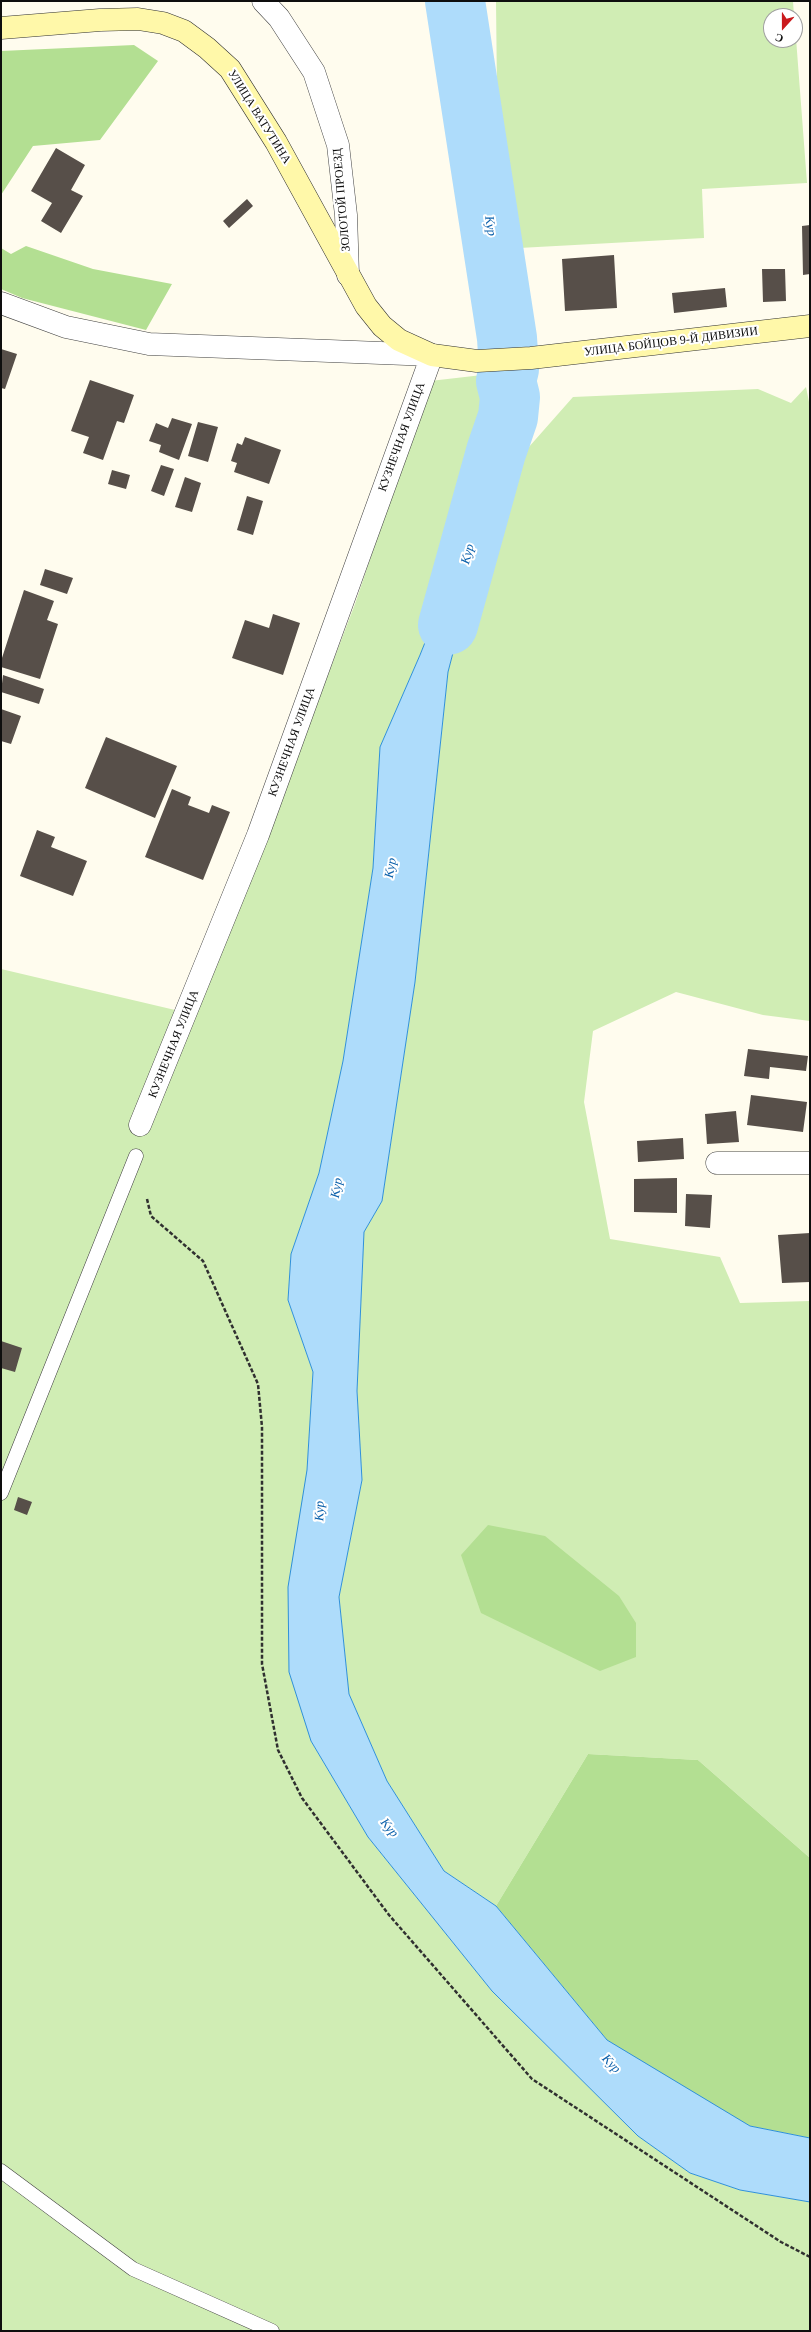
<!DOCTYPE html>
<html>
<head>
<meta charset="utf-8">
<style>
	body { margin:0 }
	#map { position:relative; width:811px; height:2332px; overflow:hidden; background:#fffcee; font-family:"Times New Roman",serif }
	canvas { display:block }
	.frame { position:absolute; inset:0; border:2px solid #0e0e0e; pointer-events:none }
	.north { position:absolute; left:763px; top:8px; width:40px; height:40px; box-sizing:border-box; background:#fff; border:1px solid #9f9f9f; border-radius:50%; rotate:201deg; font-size:11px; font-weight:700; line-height:16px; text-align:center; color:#0e0e0e }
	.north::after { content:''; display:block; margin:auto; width:14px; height:18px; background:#ca1a1d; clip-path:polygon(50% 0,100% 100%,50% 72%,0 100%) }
</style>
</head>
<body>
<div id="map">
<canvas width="811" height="2332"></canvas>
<div class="frame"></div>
<div class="north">С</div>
</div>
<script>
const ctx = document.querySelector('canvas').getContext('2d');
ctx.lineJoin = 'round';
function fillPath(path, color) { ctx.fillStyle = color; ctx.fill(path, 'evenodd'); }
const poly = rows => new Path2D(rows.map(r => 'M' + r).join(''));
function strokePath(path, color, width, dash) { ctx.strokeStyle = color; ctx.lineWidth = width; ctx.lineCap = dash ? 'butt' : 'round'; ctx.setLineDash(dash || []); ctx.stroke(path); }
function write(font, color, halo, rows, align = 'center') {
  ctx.font = font + ' "Times New Roman",serif'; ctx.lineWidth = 4; ctx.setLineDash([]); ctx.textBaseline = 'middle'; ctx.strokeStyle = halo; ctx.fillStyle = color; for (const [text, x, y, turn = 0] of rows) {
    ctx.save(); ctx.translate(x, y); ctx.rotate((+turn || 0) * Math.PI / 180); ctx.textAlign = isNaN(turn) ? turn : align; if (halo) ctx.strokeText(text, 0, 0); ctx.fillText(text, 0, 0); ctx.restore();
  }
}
fillPath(poly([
	[496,1,793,1,794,16,771,16,771,40,795,40,795,25,807,183,702,189,704,238,519,248,497,93],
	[491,374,501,417,466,540,420,655,380,747,373,868,343,1061,319,1173,291,1254,288,1300,313,1372,307,1470,311,1741,368,1837,492,1991,638,2136,690,2173,740,2190,810,2202,810,2331,1,2331,1,969,192,1014,266,837,355,604,430,381],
	[806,387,810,407,810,1021,763,1015,676,992,593,1031,584,1102,610,1239,720,1257,740,1303,810,1301,810,1858,698,1760,588,1754,496,1906,444,1871,387,1781,349,1694,339,1597,362,1480,357,1391,364,1232,382,1201,415,982,448,672,479,553,513,465,573,397,758,389,791,403]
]), '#d0edb4');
fillPath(poly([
	[134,45,158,61,100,140,33,146,1,195,1,51],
	[26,246,93,269,172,284,146,330,22,298,1,289,1,248,11,254],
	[488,1525,545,1536,619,1596,636,1623,636,1657,600,1671,481,1613,461,1555],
	[588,1754,698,1760,810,1858,810,2138,750,2126,667,2080,607,2040,496,1906]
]), '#b3df92');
const water = poly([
	[466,540,479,553,448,672,415,982,382,1201,364,1232,357,1391,362,1480,339,1597,349,1694,387,1781,444,1871,496,1906,607,2040,750,2126,810,2138,810,2202,740,2190,690,2173,638,2136,492,1991,368,1837,311,1741,289,1672,288,1587,307,1470,313,1372,288,1300,291,1254,319,1173,343,1061,373,868,380,747,420,655,466,540]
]);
fillPath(water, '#aedcfb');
strokePath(water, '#2f90d9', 1);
strokePath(poly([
	[448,625,496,452,508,417,510,397,506,381,509,369,507,338,455,1]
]), '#aedcfb', 60);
fillPath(poly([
	[56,148,85,165,71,190,83,196,61,233,41,221,52,203,31,191],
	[247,199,253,206,229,228,223,221],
	[810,225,810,274,803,275,802,226],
	[614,255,617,308,565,311,562,259],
	[762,269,785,269,786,301,763,302],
	[725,288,727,307,674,313,672,293],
	[1,349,17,354,5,389,1,388],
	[90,380,134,395,124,423,117,421,103,460,83,453,89,437,71,431],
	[172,418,192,424,179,460,159,452,161,445,149,441,156,423,168,428],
	[198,422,218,427,208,462,188,456],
	[245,437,281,450,269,484,234,472,237,463,231,461,237,443,242,445],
	[161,465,174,469,164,496,151,491],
	[112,470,130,475,126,489,108,484],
	[185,477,201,483,192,512,175,507],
	[247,496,263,501,253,535,237,530],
	[45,569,73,578,67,594,40,585],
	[24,590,54,601,47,620,58,624,40,679,1,667,1,661],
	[273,614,300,623,283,675,232,658,245,620,269,628],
	[3,675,44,689,39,704,1,692],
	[1,709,21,716,11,744,1,741],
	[106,737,177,766,155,818,85,788],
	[172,789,191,797,188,805,209,813,212,805,230,812,203,880,145,857],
	[37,830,55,837,51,847,87,861,73,896,20,876],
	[748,1049,808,1056,806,1071,770,1067,769,1079,744,1076],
	[751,1095,807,1102,803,1132,747,1125],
	[736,1111,739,1142,707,1144,705,1114],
	[683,1138,684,1159,638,1162,637,1141],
	[677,1178,677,1213,634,1212,634,1179],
	[686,1194,712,1195,710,1228,685,1226],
	[810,1233,810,1282,782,1283,778,1235],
	[1,1341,22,1348,15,1372,1,1368],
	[18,1497,32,1502,27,1515,14,1510]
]), '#574f49');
const lane = poly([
	[1,1493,136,1156],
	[1,2171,133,2269,272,2331]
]);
const street = poly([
	[263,1,279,18,314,72,338,145,346,215,348,275],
	[1,303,66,327,149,344,432,355,258,835,140,1125],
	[717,1163,810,1163]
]);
const secondary = poly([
	[1,28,100,20,138,19,163,23,184,31,207,48,230,69,276,142,366,306,382,326,399,340,432,355,477,361,531,358,810,326]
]);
strokePath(lane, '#414141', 15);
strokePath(street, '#414141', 23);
strokePath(secondary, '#303030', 23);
strokePath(poly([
	[147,1199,151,1216,203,1261,258,1384,262,1427,262,1664,278,1750,302,1798,389,1915,532,2079,781,2242,810,2257]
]), '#303030', 2.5, [4, 2]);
strokePath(lane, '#fff', 14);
strokePath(street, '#fff', 22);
strokePath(secondary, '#fff8a9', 22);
write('12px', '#0e0e0e', '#fff', [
	["УЛИЦА ВАТУТИНА",259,117,58],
	["ЗОЛОТОЙ ПРОЕЗД",342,200,-95],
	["УЛИЦА БОЙЦОВ 9-Й ДИВИЗИИ",671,342,-7],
	["КУЗНЕЧНАЯ УЛИЦА",402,437,-70],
	["КУЗНЕЧНАЯ УЛИЦА",292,742,-70],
	["КУЗНЕЧНАЯ УЛИЦА",174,1044,-68]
]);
write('italic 13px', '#0c61ab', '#fff', [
	["Кур",490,226,81],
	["Кур",468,554,-75],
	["Кур",391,868,-81],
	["Кур",337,1188,-81],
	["Кур",320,1511,-89],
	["Кур",389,1828,50],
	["Кур",611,2064,46]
]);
</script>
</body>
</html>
